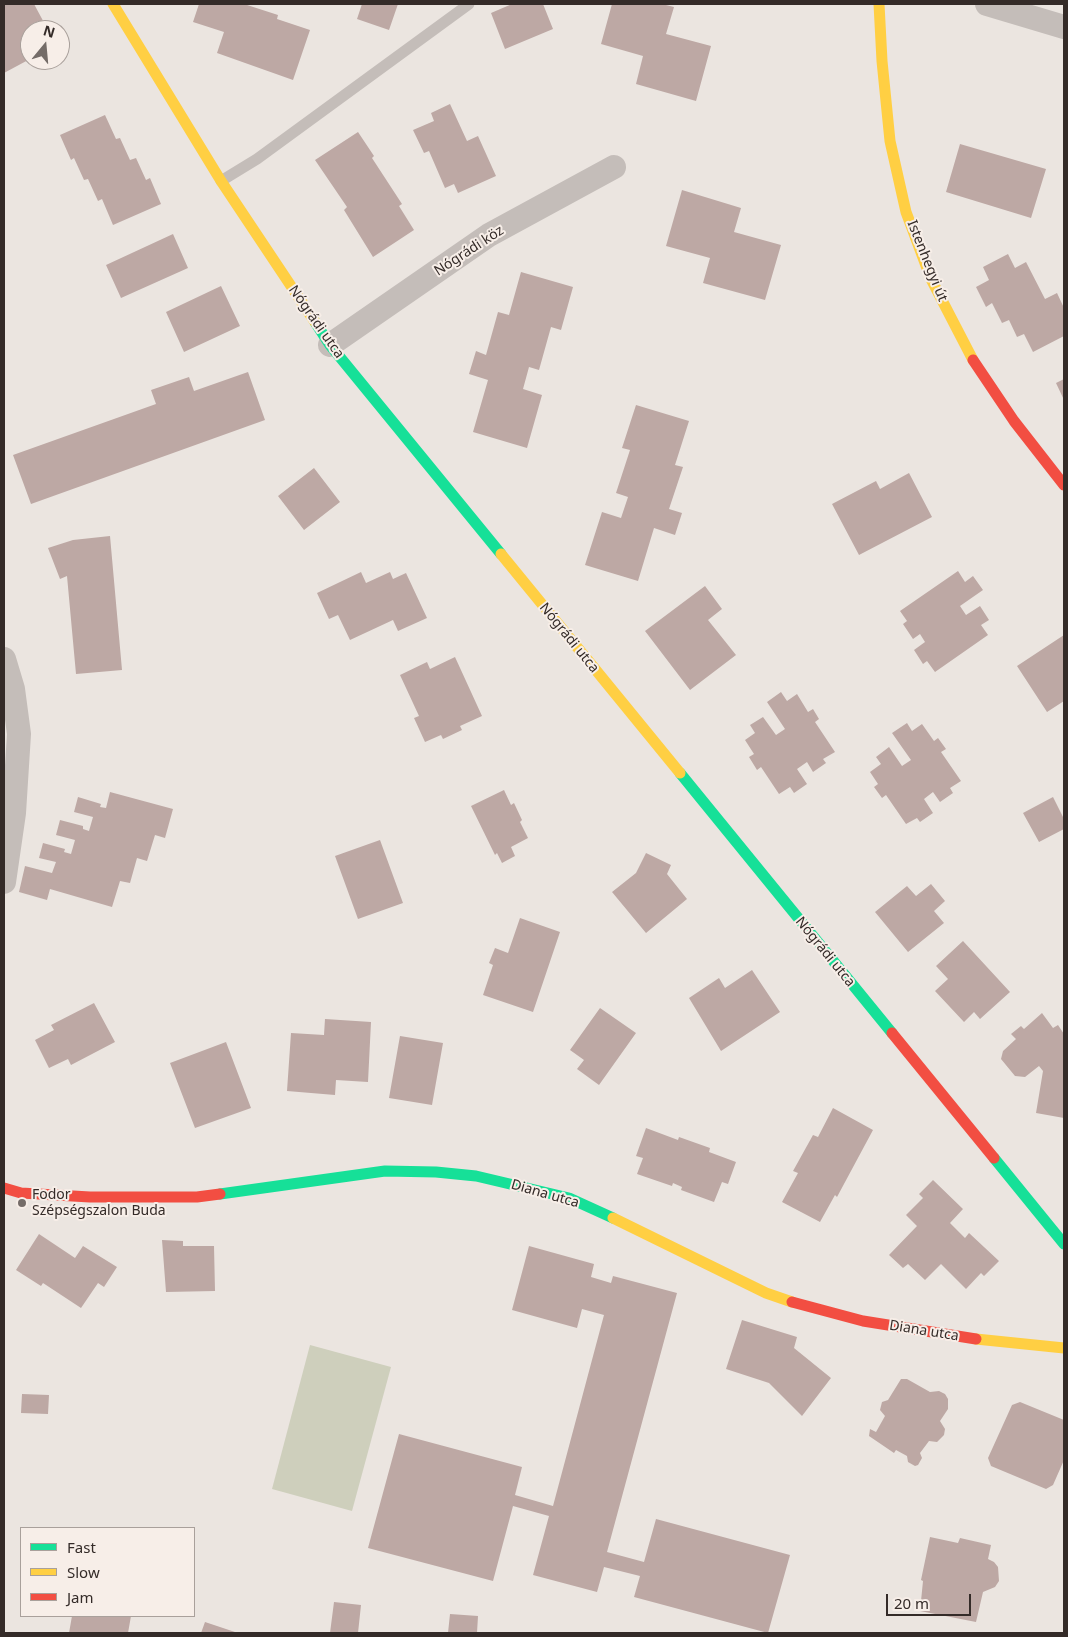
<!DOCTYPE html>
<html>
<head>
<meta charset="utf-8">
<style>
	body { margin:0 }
	#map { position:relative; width:1068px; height:1637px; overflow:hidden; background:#ebe5e0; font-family:"Noto Sans",sans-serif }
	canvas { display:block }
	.frame { position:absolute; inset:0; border:5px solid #342b28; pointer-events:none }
	.legend { position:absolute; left:20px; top:1527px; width:175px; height:90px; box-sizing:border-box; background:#f7eee8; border:1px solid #a9a09b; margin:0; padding:6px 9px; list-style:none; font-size:15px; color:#342b28 }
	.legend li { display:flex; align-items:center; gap:10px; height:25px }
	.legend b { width:25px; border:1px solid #a9a09b }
	.north { position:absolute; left:20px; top:20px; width:50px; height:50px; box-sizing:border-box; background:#f7eee8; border:1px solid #a9a09b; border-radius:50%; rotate:17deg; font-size:14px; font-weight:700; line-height:20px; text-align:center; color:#342b28 }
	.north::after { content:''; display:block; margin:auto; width:18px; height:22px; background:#746c68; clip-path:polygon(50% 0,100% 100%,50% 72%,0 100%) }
	.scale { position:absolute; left:886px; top:1594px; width:85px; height:22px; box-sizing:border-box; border:2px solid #342b28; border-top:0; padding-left:6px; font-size:15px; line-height:18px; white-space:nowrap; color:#342b28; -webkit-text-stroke:4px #f7eee8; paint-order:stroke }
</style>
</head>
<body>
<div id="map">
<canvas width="1068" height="1637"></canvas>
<div class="frame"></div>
<ul class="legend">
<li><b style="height:6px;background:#16e098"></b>Fast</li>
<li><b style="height:6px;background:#ffcf43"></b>Slow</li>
<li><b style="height:6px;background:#f24e42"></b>Jam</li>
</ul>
<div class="north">N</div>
<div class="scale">20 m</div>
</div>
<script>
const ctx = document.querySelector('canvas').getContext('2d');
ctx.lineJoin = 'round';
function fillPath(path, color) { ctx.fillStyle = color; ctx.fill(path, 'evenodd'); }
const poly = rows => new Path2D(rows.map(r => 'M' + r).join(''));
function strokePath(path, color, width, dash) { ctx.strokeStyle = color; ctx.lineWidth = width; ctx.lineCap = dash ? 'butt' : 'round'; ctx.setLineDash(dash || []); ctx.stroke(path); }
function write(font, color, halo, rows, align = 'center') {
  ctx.font = font + ' "Noto Sans",sans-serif'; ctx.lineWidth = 4; ctx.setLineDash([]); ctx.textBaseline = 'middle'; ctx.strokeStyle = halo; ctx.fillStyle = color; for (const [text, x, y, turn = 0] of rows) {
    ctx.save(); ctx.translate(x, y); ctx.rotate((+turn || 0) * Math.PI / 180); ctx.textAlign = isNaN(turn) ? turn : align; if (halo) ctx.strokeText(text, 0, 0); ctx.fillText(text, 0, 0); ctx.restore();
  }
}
fillPath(poly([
	[310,1345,391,1367,352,1511,272,1489]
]), '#cecfbc');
fillPath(poly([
	[4,4,34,4,48,30,30,30,30,59,4,73],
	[199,4,244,4,278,15,277,19,310,30,293,80,217,53,224,32,193,22],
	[362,4,398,4,389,30,357,19],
	[512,4,543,4,553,29,505,49,491,13],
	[612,4,662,4,674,7,666,34,711,46,696,101,636,84,643,56,601,44],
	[450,104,467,141,478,136,496,176,458,193,454,184,445,188,429,151,424,153,413,130,434,121,431,113],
	[105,115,116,139,120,138,130,160,136,158,146,180,150,178,161,204,113,225,102,199,98,201,88,179,84,180,74,158,71,160,60,135],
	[358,132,374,156,372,158,402,204,399,206,414,230,373,257,344,210,347,207,315,160],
	[960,144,1046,169,1031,218,946,192],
	[682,190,741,208,734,232,781,245,765,300,703,283,710,258,666,246],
	[173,234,188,268,121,298,106,265],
	[1008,254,1015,268,1026,262,1045,299,1057,293,1064,308,1064,336,1033,352,1024,334,1017,337,1009,320,1002,323,992,303,986,307,976,287,989,280,983,267],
	[521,272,573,287,561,330,551,327,539,370,529,367,523,389,542,395,527,448,473,432,488,380,469,374,476,351,486,355,498,312,509,315],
	[221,286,240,326,184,352,166,312],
	[248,372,265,420,31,504,13,455,156,404,151,390,189,377,194,391],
	[1064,379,1064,400,1056,383],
	[636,405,689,421,675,465,683,467,669,509,682,513,675,535,654,528,638,581,585,565,602,512,621,518,628,497,616,493,630,450,622,448],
	[314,468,340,502,304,530,278,496],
	[909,473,932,517,859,555,832,504,876,481,880,489],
	[110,536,122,670,76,674,67,576,60,579,48,548,73,540],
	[958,571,965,582,973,576,983,590,960,606,966,615,980,606,989,620,981,625,988,635,935,672,927,661,923,664,914,650,925,642,920,634,913,639,903,624,907,621,900,611],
	[361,572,366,583,390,572,393,579,406,573,427,618,398,631,393,620,350,640,338,615,329,619,317,593],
	[705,586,722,609,708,620,736,655,690,690,645,631],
	[1064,635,1064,701,1047,712,1017,666],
	[455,657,482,716,460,726,462,730,443,739,441,735,425,742,414,718,419,716,400,675,427,662,430,669],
	[781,692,787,701,797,694,808,712,813,709,819,719,815,722,835,752,823,759,826,763,813,772,807,762,797,769,807,784,794,793,790,787,779,794,761,767,757,770,749,757,754,754,745,740,755,733,750,725,763,717,776,735,785,729,767,702],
	[907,723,912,731,922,724,934,741,938,738,946,749,941,752,961,781,950,788,953,793,940,802,933,792,924,799,933,813,920,822,917,818,906,824,886,795,882,798,874,787,878,784,870,772,881,764,876,757,889,747,902,766,911,760,892,733],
	[504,790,511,805,514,803,522,820,520,822,528,838,511,847,515,856,502,863,497,853,495,855,471,806],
	[110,792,173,809,165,838,155,835,147,861,137,858,130,883,120,881,112,907,50,889,47,900,19,892,25,866,52,873,56,862,39,858,43,843,65,849,64,852,71,854,75,840,56,835,60,820,83,826,83,829,89,831,93,817,74,812,78,797,101,804,100,807,106,808],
	[1053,797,1064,819,1064,829,1039,842,1023,813],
	[380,840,403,903,358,919,335,856],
	[646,853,671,865,667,874,687,899,646,933,612,892,636,873],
	[931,884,945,901,934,911,944,923,908,952,875,912,907,886,916,896],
	[520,918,560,932,533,1012,483,995,493,965,489,963,495,948,508,953],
	[963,941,1010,992,980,1019,974,1012,964,1022,935,991,948,979,936,966],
	[752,970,780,1012,721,1051,689,998,719,978,725,988],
	[94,1003,115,1042,71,1065,68,1059,49,1068,35,1040,54,1030,51,1025],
	[600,1008,636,1033,599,1085,577,1069,584,1060,570,1050],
	[1042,1013,1053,1028,1058,1025,1064,1034,1064,1118,1036,1113,1043,1071,1039,1066,1025,1077,1015,1076,1001,1059,1003,1051,1016,1039,1011,1034,1021,1026,1024,1029],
	[325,1019,371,1022,368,1082,336,1080,335,1095,287,1091,291,1033,324,1035],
	[400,1036,443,1043,432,1105,389,1098],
	[226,1042,251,1108,195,1128,170,1063],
	[833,1108,873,1130,837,1197,835,1195,820,1222,782,1202,798,1173,793,1171,813,1135,818,1137],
	[646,1128,678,1140,679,1137,710,1148,709,1152,736,1162,728,1184,722,1182,714,1202,681,1190,682,1187,673,1183,672,1186,637,1174,643,1158,636,1156],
	[933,1180,963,1209,950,1223,965,1238,969,1233,999,1261,984,1276,981,1273,966,1289,941,1264,925,1280,908,1264,903,1268,889,1255,917,1226,906,1215,923,1198,919,1194],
	[39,1234,75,1258,83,1246,117,1267,104,1287,98,1283,81,1308,43,1283,41,1286,16,1270],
	[162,1240,183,1241,183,1246,214,1246,215,1291,166,1292],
	[529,1246,594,1264,591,1277,611,1283,613,1276,677,1293,607,1552,644,1562,656,1519,790,1555,768,1633,634,1597,640,1576,604,1567,597,1592,533,1575,549,1516,513,1506,493,1581,368,1548,399,1434,522,1467,515,1495,553,1506,604,1315,582,1309,577,1328,512,1310],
	[742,1320,797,1337,794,1348,831,1378,802,1416,769,1383,726,1369],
	[901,1379,907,1379,930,1392,939,1391,945,1394,948,1399,948,1409,940,1421,945,1429,944,1435,937,1442,929,1441,920,1453,922,1458,918,1465,915,1466,908,1462,907,1456,896,1450,894,1453,869,1436,870,1429,876,1432,885,1416,880,1410,882,1402,888,1400],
	[22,1394,49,1395,48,1414,21,1413],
	[1020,1402,1064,1420,1064,1460,1053,1485,1046,1489,991,1466,988,1458,1012,1405],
	[930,1537,958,1543,960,1538,991,1545,988,1559,994,1562,998,1567,999,1581,995,1587,983,1592,976,1622,920,1611,923,1581,921,1580],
	[334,1602,361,1605,358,1633,330,1633],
	[450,1614,478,1616,477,1633,448,1633],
	[72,1616,131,1616,128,1633,69,1633],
	[205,1622,238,1633,201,1633]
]), '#bda8a4');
strokePath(poly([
	[221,181,257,159,469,4]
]), '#c4bdb9', 11);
strokePath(poly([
	[987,4,1064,27],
	[330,345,489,235,614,167],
	[4,659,13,689,19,734,14,813,4,882]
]), '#c4bdb9', 24);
strokePath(poly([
	[315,322,330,345,501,554],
	[680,773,892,1033],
	[994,1158,1064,1244],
	[220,1194,385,1171,436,1172,476,1176,569,1198,613,1218]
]), '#16e098', 11);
strokePath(poly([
	[113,4,221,181,315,322],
	[879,4,882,61,890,141,906,212,931,279,973,360],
	[501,554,680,773],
	[613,1218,766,1293,792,1302],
	[976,1339,1064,1348]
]), '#ffcf43', 11);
strokePath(poly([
	[973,360,1014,421,1064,485],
	[892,1033,994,1158],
	[4,1188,21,1193,90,1197,197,1197,220,1194],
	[792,1302,863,1321,976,1339]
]), '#f24e42', 11);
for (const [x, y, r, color] of [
	[22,1203,5,"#746c68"]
]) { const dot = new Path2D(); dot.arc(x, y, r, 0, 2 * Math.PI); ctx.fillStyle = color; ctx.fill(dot); strokePath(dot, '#f7eee8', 2); }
write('14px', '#342b28', '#f7eee8', [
	["Nógrádi köz",469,251,-33],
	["Istenhegyi út",927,261,68],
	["Nógrádi utca",316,322,55],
	["Nógrádi utca",569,638,51],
	["Nógrádi utca",825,952,51],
	["Diana utca",545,1194,16],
	["Diana utca",924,1331,9]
]);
write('14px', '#342b28', '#f7eee8', [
	["Fodor",32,1195],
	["Szépségszalon Buda",32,1211]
], 'left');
</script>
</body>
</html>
